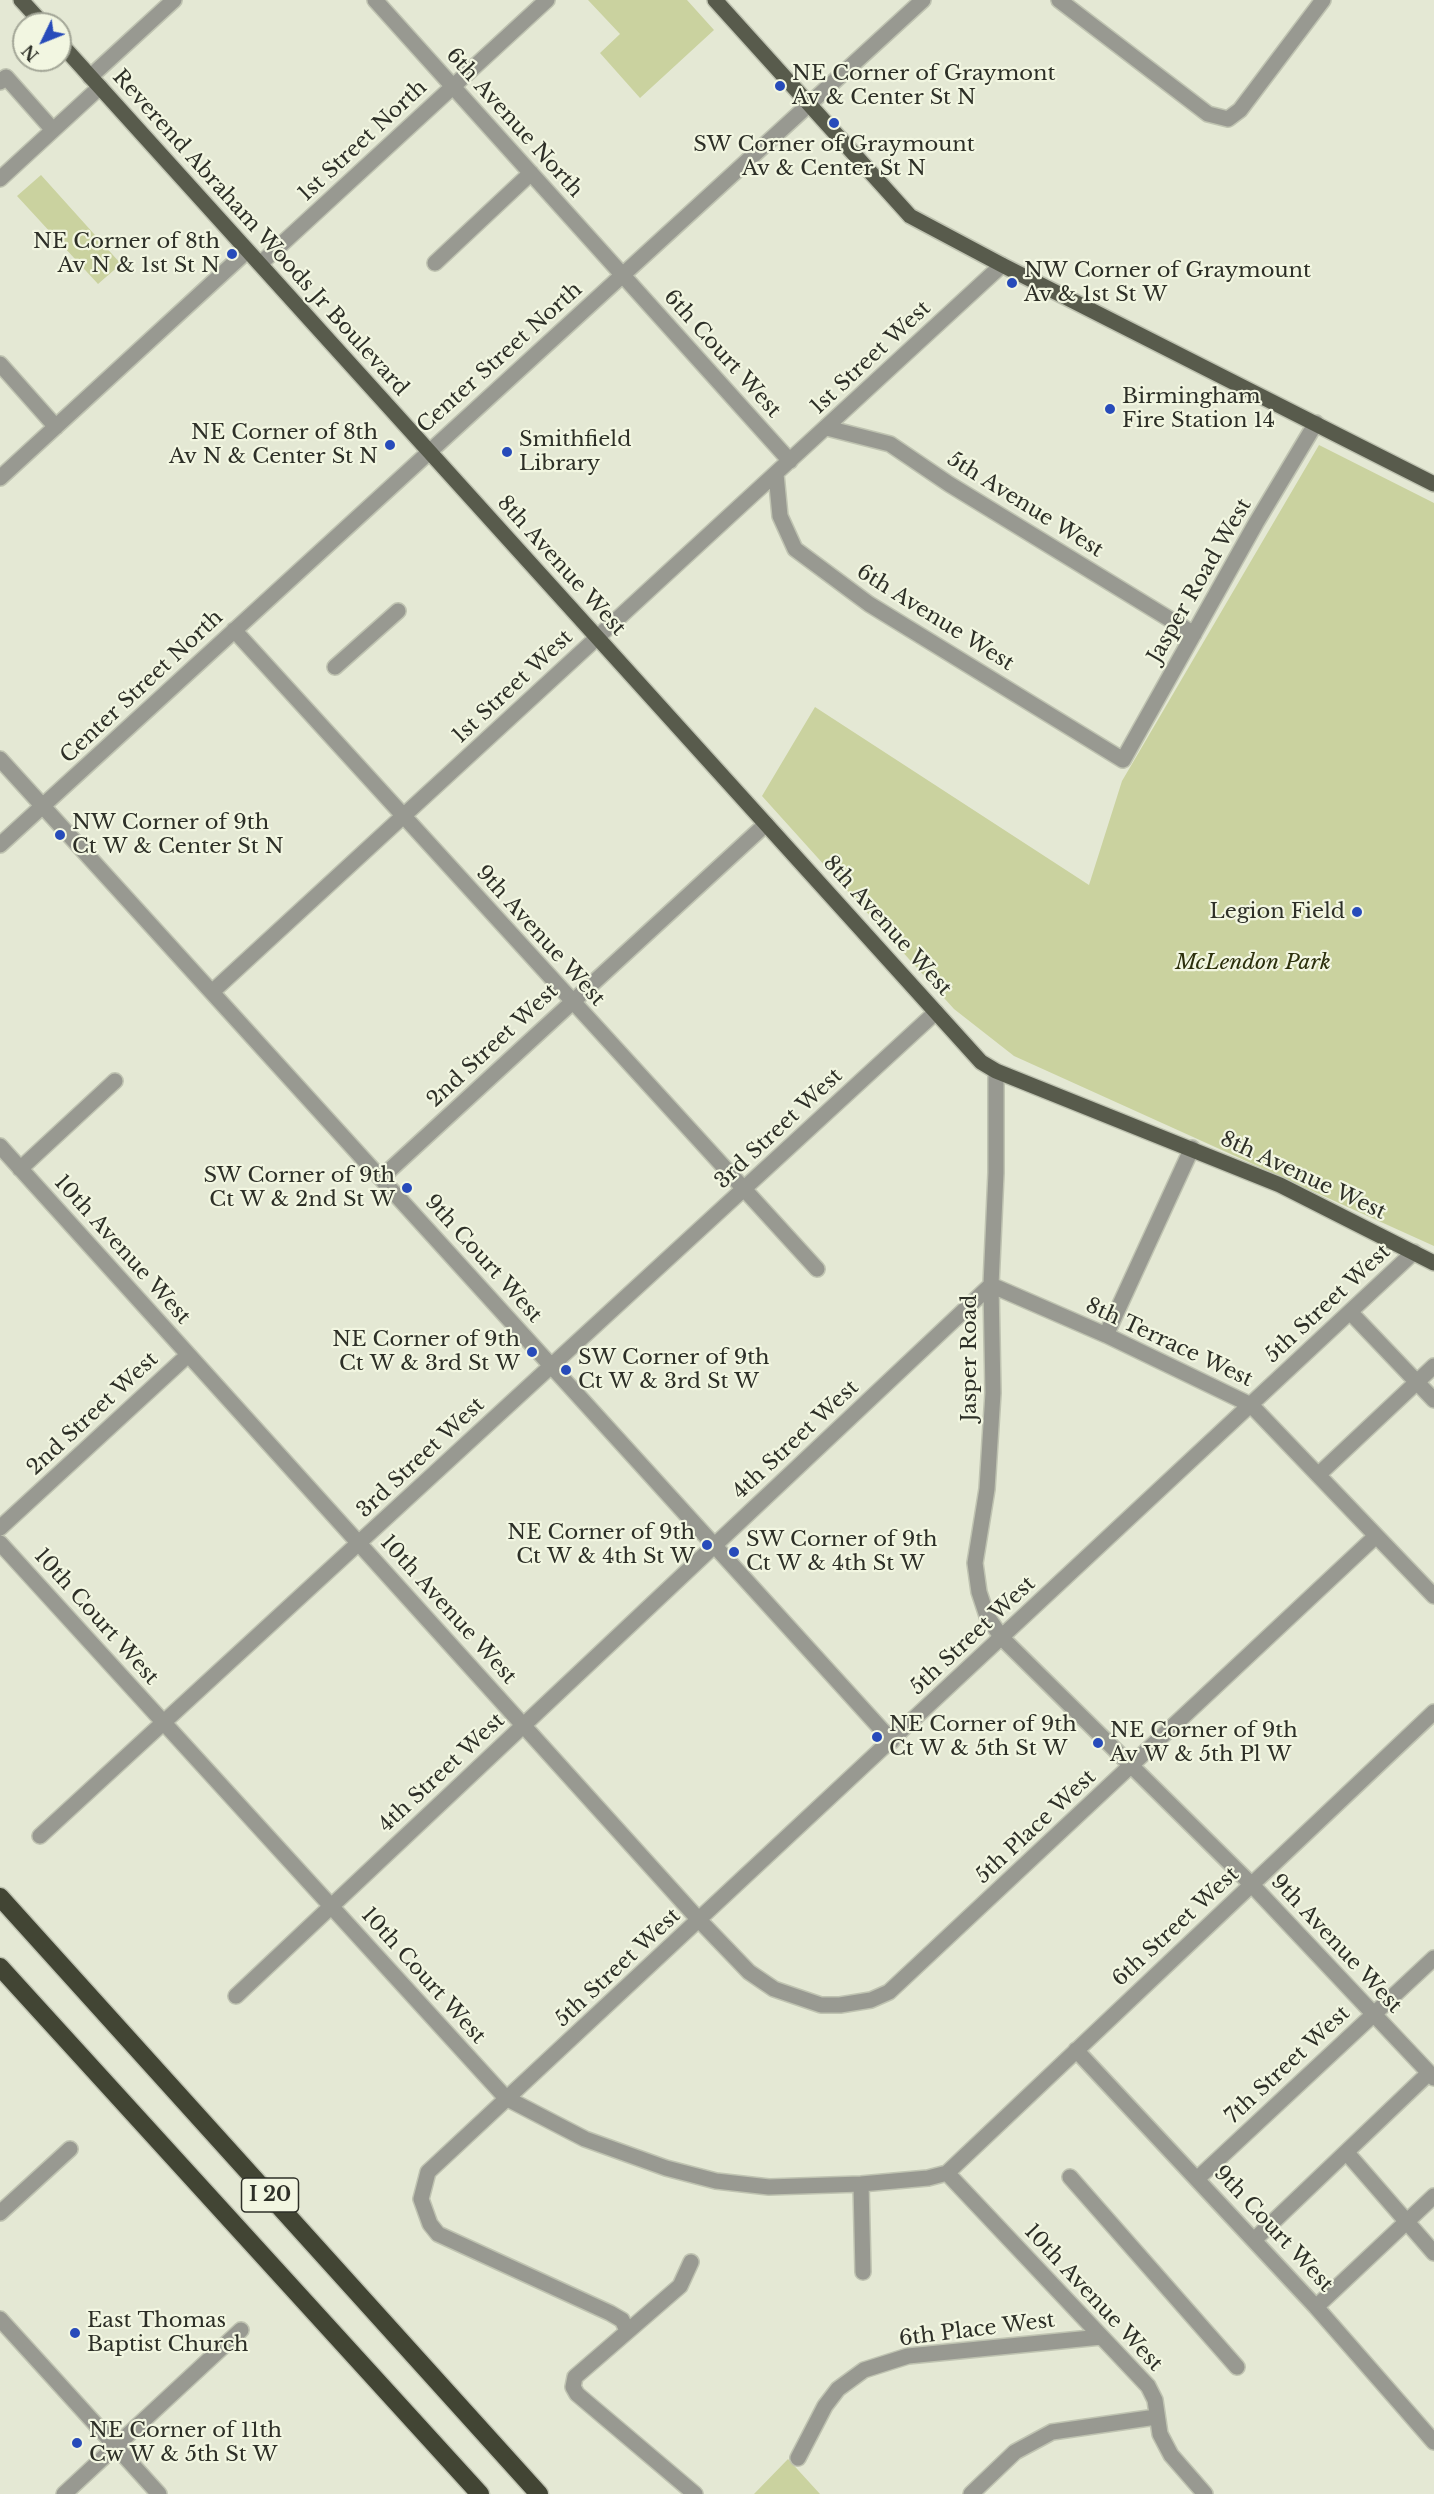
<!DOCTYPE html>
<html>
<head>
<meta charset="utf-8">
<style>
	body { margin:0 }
	#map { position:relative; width:1434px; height:2494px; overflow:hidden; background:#e4e8d4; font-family:"Libre Baskerville",serif }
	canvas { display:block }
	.north { position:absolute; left:12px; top:12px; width:60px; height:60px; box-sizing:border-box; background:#f2f6e1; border:2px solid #a3a697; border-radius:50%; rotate:227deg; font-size:16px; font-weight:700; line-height:24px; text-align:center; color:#2d2f27 }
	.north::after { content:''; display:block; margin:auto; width:21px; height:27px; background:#274bba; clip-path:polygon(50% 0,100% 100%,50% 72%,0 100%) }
</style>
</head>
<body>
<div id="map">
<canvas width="1434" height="2494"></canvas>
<div class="north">N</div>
</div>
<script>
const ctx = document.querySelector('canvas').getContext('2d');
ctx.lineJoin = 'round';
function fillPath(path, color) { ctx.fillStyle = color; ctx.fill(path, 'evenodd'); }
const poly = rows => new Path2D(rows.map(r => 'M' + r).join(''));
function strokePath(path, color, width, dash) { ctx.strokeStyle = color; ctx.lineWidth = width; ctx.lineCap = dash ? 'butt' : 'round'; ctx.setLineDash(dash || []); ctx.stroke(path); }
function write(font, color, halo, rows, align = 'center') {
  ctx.font = font + ' "Libre Baskerville",serif'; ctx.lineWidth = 4.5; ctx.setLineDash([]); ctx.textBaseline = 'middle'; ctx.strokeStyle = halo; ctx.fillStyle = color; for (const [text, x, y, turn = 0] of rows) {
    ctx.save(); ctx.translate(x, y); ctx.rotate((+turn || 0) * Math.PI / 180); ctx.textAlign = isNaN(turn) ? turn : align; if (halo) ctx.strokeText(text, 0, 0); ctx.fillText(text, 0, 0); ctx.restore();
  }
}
fillPath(poly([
	[588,0,687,0,714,30,640,98,600,53,620,34],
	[41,175,121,264,98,284,17,196],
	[1319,445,1434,503,1434,1246,1014,1056,954,1009,762,796,815,707,1089,885,1122,781],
	[788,2459,820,2494,754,2494]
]), '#cad29f');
const minor = poly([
	[375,0,790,461],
	[1059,0,1208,114,1228,119,1240,110,1323,0],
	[90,77,174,0],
	[0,82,6,77,53,130],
	[0,179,100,87],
	[435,263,531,173],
	[260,264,547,0],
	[0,364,56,427],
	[827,428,890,444,949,484,1194,634],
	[776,474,780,516,795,549,869,604,1123,760,1256,523,1316,423],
	[0,478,247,251],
	[234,630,817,1269],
	[335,667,398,611],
	[0,759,892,1741],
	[0,845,923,0],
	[212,992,1002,265],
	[996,1071,996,1173,991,1285,993,1393,987,1489,975,1563,979,1592,987,1616,1002,1638,1252,1885,1434,2078],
	[0,1146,700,1921,749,1972,774,1989,821,2005,840,2005,871,2000,889,1992,1376,1536],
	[20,1169,115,1081],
	[381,1178,766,824],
	[1350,1312,1434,1400],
	[1106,1335,1192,1148],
	[1318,1475,1434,1366],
	[0,1528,188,1355],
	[0,1543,506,2098,585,2139,666,2168,716,2181,769,2187,861,2184,928,2178,947,2173,1434,1712],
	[40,1836,936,1012],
	[236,1996,991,1285,1106,1335,1251,1405,1434,1596],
	[1076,2050,1316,2307,1434,2442],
	[1347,2153,1434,2253],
	[947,2173,1148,2386,1155,2400,1160,2434,1171,2455,1205,2494],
	[1070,2177,1237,2367],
	[1197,2179,1434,1958],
	[861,2184,863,2272],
	[0,2213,70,2149],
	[1254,2240,1429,2073],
	[691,2262,680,2286,575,2377,573,2387,577,2394,695,2494],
	[1316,2307,1434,2196],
	[0,2319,159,2494],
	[627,2330,622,2320,610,2313,438,2234,430,2224,421,2199,428,2172,1414,1252],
	[798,2458,825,2406,838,2389,864,2370,908,2356,1101,2337],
	[64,2494,241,2330],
	[971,2494,1015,2452,1052,2432,1156,2417]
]);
const major = poly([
	[21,0,43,24],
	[715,0,910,216,1002,265,1434,484],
	[60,43,981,1062,996,1071,1280,1185,1434,1263]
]);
const highway = poly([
	[0,1897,539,2494],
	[0,1967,480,2494]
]);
strokePath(minor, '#bfc3b1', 18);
strokePath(major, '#bfc3b1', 18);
strokePath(highway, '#bfc3b1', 21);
strokePath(minor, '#989991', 15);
strokePath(major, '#585b4c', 15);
strokePath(highway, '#424534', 18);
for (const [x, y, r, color] of [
	[780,86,6,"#274bba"],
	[834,123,6,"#274bba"],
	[232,254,6,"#274bba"],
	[1012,283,6,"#274bba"],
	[1110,409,6,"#274bba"],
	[390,445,6,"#274bba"],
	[507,452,6,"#274bba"],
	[60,835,6,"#274bba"],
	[1357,912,6,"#274bba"],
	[407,1188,6,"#274bba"],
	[532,1352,6,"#274bba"],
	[566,1370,6,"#274bba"],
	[707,1545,6,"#274bba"],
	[734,1552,6,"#274bba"],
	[877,1737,6,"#274bba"],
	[1098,1743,6,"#274bba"],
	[75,2333,6,"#274bba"],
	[77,2443,6,"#274bba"]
]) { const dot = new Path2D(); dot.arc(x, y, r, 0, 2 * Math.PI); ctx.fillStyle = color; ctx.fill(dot); strokePath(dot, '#f2f6e1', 2); }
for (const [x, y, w] of [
	[270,2195,57]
]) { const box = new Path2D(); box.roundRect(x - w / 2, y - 17, w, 34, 4.5); ctx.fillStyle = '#f2f6e1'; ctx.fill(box); strokePath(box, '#2d2f27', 1.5); }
write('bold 20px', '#2d2f27', null, [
	["I 20",270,2195]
]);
write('21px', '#2d2f27', '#f2f6e1', [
	["NE Corner of Graymont",792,74],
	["Av & Center St N",792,98],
	["SW Corner of Graymount",834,145,"center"],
	["Av & Center St N",834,169,"center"],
	["NE Corner of 8th",220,242,"right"],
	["Av N & 1st St N",220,266,"right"],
	["NW Corner of Graymount",1024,271],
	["Av & 1st St W",1024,295],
	["Birmingham",1122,397],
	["Fire Station 14",1122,421],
	["NE Corner of 8th",378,433,"right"],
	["Av N & Center St N",378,457,"right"],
	["Smithfield",519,440],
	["Library",519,464],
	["NW Corner of 9th",72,823],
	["Ct W & Center St N",72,847],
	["Legion Field",1345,912,"right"],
	["SW Corner of 9th",395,1176,"right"],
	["Ct W & 2nd St W",395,1200,"right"],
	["NE Corner of 9th",520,1340,"right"],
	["Ct W & 3rd St W",520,1364,"right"],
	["SW Corner of 9th",578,1358],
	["Ct W & 3rd St W",578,1382],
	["NE Corner of 9th",695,1533,"right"],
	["Ct W & 4th St W",695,1557,"right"],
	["SW Corner of 9th",746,1540],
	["Ct W & 4th St W",746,1564],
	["NE Corner of 9th",889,1725],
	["Ct W & 5th St W",889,1749],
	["NE Corner of 9th",1110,1731],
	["Av W & 5th Pl W",1110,1755],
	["East Thomas",87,2321],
	["Baptist Church",87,2345],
	["NE Corner of 11th",89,2431],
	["Cw W & 5th St W",89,2455]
], 'left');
write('21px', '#2d2f27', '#f2f6e1', [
	["6th Avenue North",514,123,48],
	["1st Street North",363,141,-43],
	["Reverend Abraham Woods Jr Boulevard",260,233,48],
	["6th Court West",722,354,48],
	["Center Street North",500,358,-42],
	["1st Street West",871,358,-43],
	["5th Avenue West",1025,505,32],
	["8th Avenue West",561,566,48],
	["Jasper Road West",1200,581,-60],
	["6th Avenue West",935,618,32],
	["Center Street North",142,687,-43],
	["1st Street West",513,687,-43],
	["8th Avenue West",887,926,48],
	["9th Avenue West",540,936,48],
	["2nd Street West",493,1046,-43],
	["3rd Street West",779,1129,-43],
	["8th Avenue West",1303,1176,25],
	["10th Avenue West",122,1250,48],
	["9th Court West",483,1259,48],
	["5th Street West",1328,1304,-43],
	["8th Terrace West",1169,1343,25],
	["Jasper Road",970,1358,-90],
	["2nd Street West",93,1414,-43],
	["4th Street West",796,1440,-43],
	["3rd Street West",421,1458,-43],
	["10th Avenue West",448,1610,48],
	["10th Court West",96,1617,48],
	["5th Street West",973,1636,-43],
	["4th Street West",442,1773,-43],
	["5th Place West",1036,1827,-43],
	["6th Street West",1176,1927,-43],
	["9th Avenue West",1336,1944,47],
	["5th Street West",618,1968,-43],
	["10th Court West",423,1976,48],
	["7th Street West",1288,2065,-43],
	["9th Court West",1273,2229,47],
	["10th Avenue West",1093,2298,47],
	["6th Place West",977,2330,-7]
]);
write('italic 21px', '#2b2f0c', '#f2f6e1', [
	["McLendon Park",1253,963]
]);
</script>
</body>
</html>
